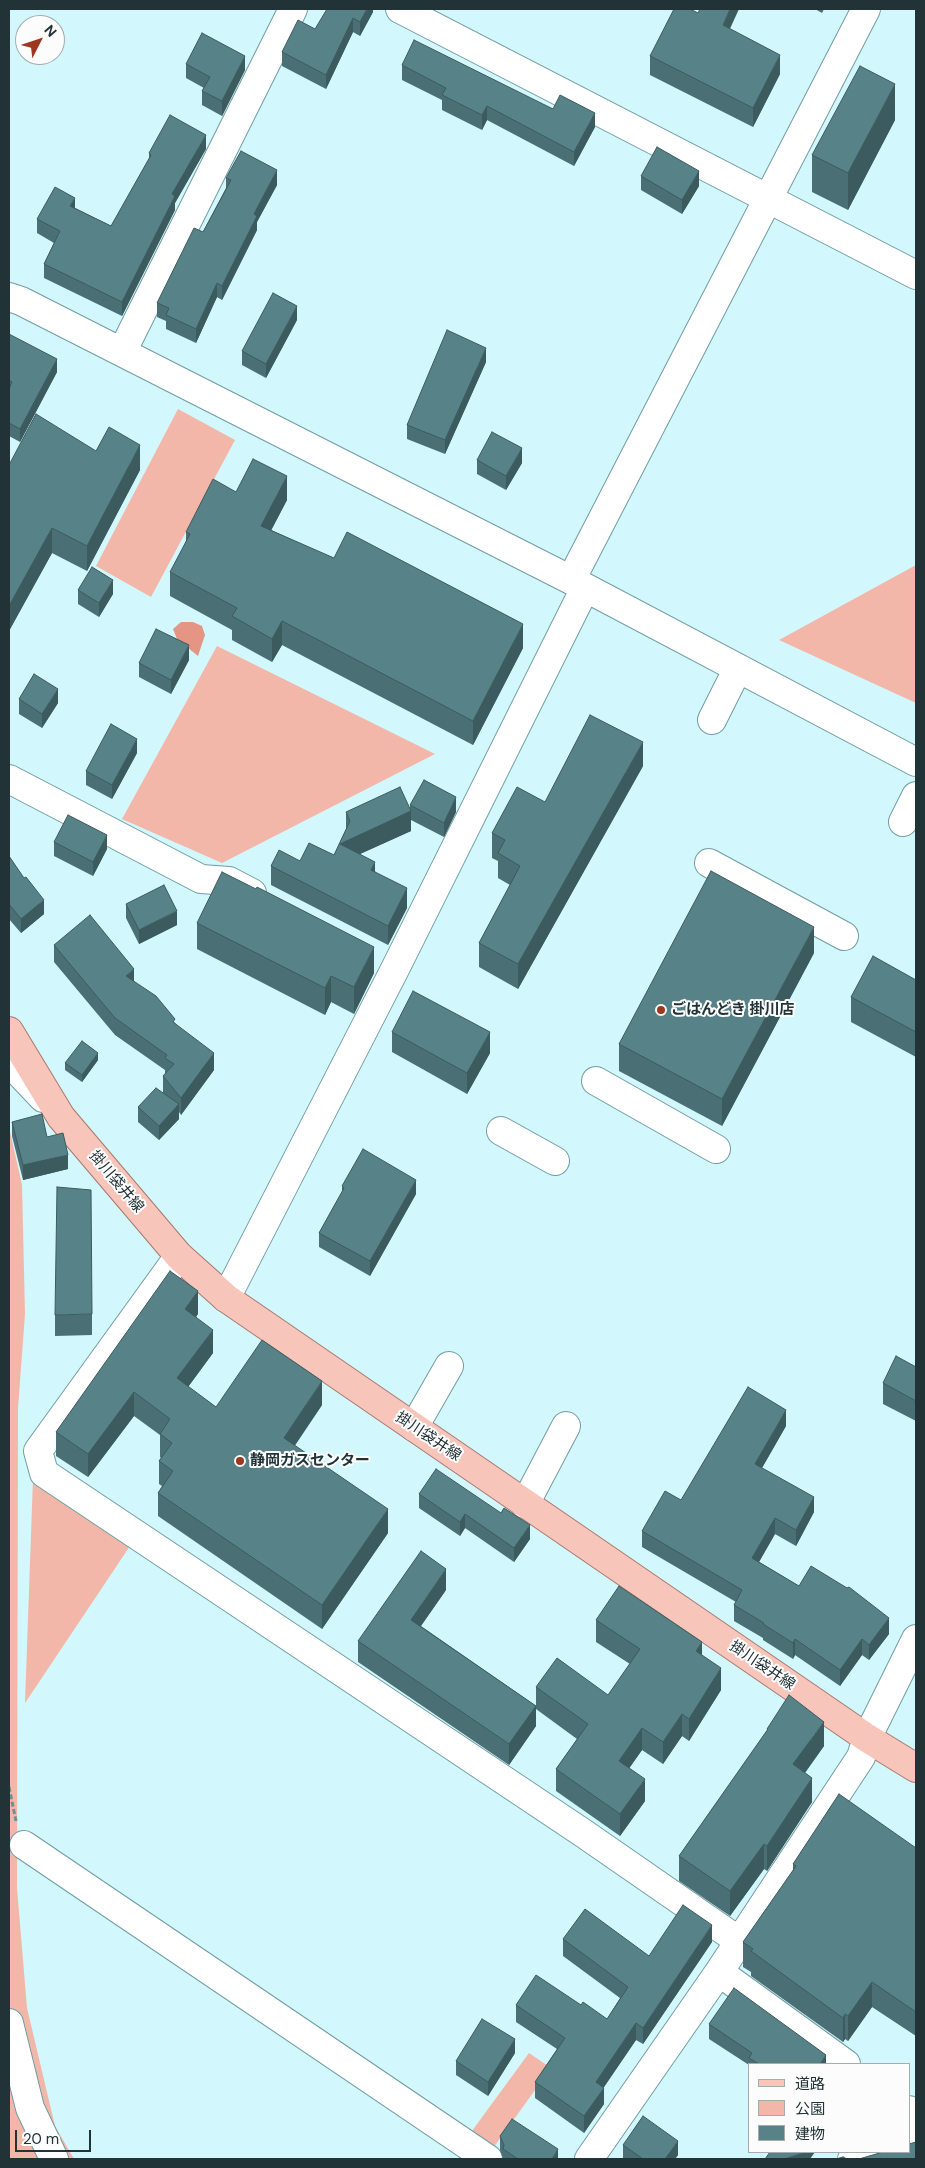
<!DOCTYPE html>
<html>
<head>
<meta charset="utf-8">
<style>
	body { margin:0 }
	#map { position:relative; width:925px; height:2168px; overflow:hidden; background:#d2f7fc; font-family:"DM Sans","Noto Sans JP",sans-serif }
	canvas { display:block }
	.frame { position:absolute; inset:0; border:10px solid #213336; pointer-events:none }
	.legend { position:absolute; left:748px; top:2063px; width:162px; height:90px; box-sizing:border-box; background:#fcfcfc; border:1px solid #a4acad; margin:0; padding:6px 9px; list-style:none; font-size:15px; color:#213336 }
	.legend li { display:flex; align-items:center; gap:10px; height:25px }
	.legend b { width:25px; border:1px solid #a4acad }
	.north { position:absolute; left:15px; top:15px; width:50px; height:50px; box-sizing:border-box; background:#fcfcfc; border:1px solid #a4acad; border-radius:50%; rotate:49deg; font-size:14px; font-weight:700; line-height:20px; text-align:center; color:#213336 }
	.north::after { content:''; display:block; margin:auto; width:18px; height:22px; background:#9f371f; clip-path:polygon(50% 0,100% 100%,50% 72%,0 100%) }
	.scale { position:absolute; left:15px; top:2130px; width:76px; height:22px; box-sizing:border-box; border:2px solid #213336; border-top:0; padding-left:6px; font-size:15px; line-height:18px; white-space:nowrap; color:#213336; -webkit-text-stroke:4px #fcfcfc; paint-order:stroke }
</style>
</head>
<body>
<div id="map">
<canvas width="925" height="2168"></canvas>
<div class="frame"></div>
<ul class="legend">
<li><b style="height:6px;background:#f7c5ba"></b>道路</li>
<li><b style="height:14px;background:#f3b7a9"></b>公園</li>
<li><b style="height:14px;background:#568288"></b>建物</li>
</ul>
<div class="north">N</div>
<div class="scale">20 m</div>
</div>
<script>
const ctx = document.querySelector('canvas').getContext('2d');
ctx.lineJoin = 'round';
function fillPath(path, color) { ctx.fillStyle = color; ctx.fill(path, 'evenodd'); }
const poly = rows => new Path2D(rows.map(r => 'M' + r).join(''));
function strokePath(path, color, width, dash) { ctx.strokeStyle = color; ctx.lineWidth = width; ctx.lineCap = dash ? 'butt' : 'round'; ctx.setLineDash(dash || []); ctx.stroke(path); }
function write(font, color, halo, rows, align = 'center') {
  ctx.font = font + ' "DM Sans","Noto Sans JP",sans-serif'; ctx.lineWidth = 4; ctx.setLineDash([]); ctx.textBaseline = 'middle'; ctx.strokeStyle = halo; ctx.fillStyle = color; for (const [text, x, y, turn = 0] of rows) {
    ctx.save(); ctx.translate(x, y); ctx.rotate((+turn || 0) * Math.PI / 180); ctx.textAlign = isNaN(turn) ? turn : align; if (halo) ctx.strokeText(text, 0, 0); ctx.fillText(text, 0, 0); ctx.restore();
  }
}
fillPath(poly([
	[178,409,235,440,151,597,96,566],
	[916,565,916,703,779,640],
	[217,646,435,754,222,863,122,819],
	[9,1127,22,1185,25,1314,18,1408,17,1888,27,2008,55,2126,74,2159,9,2159],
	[33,1479,130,1546,25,1703],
	[529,2053,551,2068,491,2151,469,2135]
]), '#f3b7a9');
fillPath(poly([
	[181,622,193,622,202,626,205,635,198,656,177,639,173,629]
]), '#e49583');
const minor = poly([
	[400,9,916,275],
	[9,297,21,301,571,580,916,762],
	[122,352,293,9],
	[571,580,866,9],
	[712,720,738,668],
	[9,779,201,879,229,881,252,893],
	[903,822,916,796],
	[709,863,844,936],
	[9,1062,43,1098],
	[596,1081,716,1149],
	[501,1131,555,1161],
	[179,1256,38,1451,44,1473,583,1833,739,1941],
	[226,1298,396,967,585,588],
	[414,1427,449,1366],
	[525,1504,566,1426],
	[24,1845,488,2159],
	[719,1972,846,2064],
	[9,2023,30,2108,54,2159],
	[909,2110,916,2115],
	[909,2143,916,2140],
	[589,2159,719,1972,861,1757,867,1738,916,1639],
	[852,2159,877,2152]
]);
const major = poly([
	[9,1031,61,1117,179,1256,226,1298,867,1738,916,1768]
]);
strokePath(minor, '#719da3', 30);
strokePath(major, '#a9796e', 30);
strokePath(poly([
	[9,1787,16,1821]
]), '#748f93', 3, [5, 2.5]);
strokePath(minor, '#fff', 28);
strokePath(major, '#f7c5ba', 28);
fillPath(poly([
	[373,9,373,12,360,36,353,32,326,89,282,66,282,52,315,29],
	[815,9,824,9,822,13],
	[730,29,780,74,753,127,650,75,650,56],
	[186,64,245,70,222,116,202,105,202,91,204,88,186,78],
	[402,65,553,109,595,127,574,166,487,120,482,130,442,110,442,100,402,80],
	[895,120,848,210,812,192,812,155],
	[206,149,175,203,175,210,122,316,44,278,44,264,54,243,37,233,37,219,75,208,111,226,149,159,149,153],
	[641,176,699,186,682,214,641,190],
	[226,178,277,185,257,222,257,230,222,300,217,297,196,343,166,329,166,321,157,317,157,303,203,232,226,188],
	[297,320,266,378,242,365,242,351],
	[9,334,57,372,20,442,9,436],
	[486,362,445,454,407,439,407,425],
	[96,451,140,470,87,571,52,553,9,631,9,465],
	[477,460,522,463,506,490,477,474],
	[236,492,287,500,271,530,523,648,473,745,282,645,272,662,232,640,232,630,170,596,170,572,186,543,186,532],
	[78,590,113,594,99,617,78,604],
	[189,660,171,694,139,677,139,663],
	[19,699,58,703,42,728,19,714],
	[137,753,112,799,86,785,86,771],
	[643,766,518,989,479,967,479,943,510,885,498,878,498,861,492,858,492,833,545,802],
	[410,805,456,812,444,837,411,820,411,831,360,854,407,908,388,945,271,885,271,866,334,855,346,829,346,812,410,809],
	[54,842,107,849,93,876,54,856],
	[9,856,44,914,21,933,9,919],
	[256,889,374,973,354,1014,331,1002,325,1015,197,949,197,923],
	[126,904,177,925,139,944,126,918],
	[54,945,134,981,175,1023,214,1070,181,1115,179,1112,179,1119,159,1140,138,1122,138,1107,163,1093,163,1076,165,1074,165,1070,115,1035,54,962],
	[814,953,722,1126,619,1071,619,1044],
	[916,980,916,1057,851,1022,851,997],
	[392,1032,490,1053,467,1094,392,1052],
	[98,1060,82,1082,65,1070,65,1063],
	[12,1122,47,1137,68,1169,23,1180,12,1136],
	[342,1186,416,1194,370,1276,319,1247,319,1233,342,1192],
	[92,1314,92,1335,55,1336,55,1315],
	[198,1314,196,1317,213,1353,188,1387,216,1407,322,1405,294,1446,388,1533,322,1629,158,1516,158,1493,162,1486,159,1484,159,1461,161,1458,160,1457,160,1435,134,1416,88,1477,56,1456,56,1432],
	[916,1367,916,1421,883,1404,883,1383],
	[786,1426,762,1468,814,1512,796,1546,775,1534,759,1562,799,1586,889,1634,869,1660,862,1655,840,1686,795,1655,793,1659,763,1640,763,1638,734,1621,734,1605,736,1602,642,1547,642,1531,681,1500],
	[419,1494,530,1539,514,1562,465,1528,460,1536,419,1508],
	[446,1590,421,1626,536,1706,536,1687,608,1695,630,1664,596,1642,596,1620,702,1655,721,1690,689,1741,682,1736,663,1764,642,1750,629,1768,645,1801,620,1836,556,1791,556,1769,577,1739,536,1709,536,1726,509,1765,358,1662,358,1641],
	[767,1729,824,1746,805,1773,812,1802,767,1871,764,1869,730,1916,679,1881,679,1856,767,1731],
	[916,1848,916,2036,872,2007,848,2041,845,2039,843,2042,751,1976,751,1972,743,1967,743,1942,793,1871,793,1864],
	[563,1939,649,1956,712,1942,643,2044,636,2040,603,2088,604,2104,584,2133,535,2098,535,2082,557,2049,516,2022,516,2005,581,2005,607,2019,620,1998,563,1956],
	[709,2024,826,2064,749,2065,709,2039],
	[515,2053,488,2096,456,2075,456,2061],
	[500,2136,558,2159,503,2159,500,2150],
	[623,2145,678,2155,675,2159,623,2159]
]), '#4a7075');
fillPath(poly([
	[367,9,373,9,373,12,360,36,360,22],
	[730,9,739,9,723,44,723,25],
	[353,18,353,32,326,89,326,75],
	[780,55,780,74,753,127,753,108],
	[245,56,245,70,222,116,222,101],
	[895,84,895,120,848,210,848,173],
	[487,106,487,120,482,130,482,115],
	[595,113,595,127,574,166,574,152],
	[206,135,206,149,175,203,175,210,122,316,122,302,172,194],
	[277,170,277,185,257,222,257,230,222,300,222,286,254,214],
	[699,171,699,186,682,214,682,200],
	[75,198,75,212,70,206],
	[217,283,217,297,196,343,196,329],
	[297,306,297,320,266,378,266,364],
	[486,348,486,362,445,454,445,440],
	[57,359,57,372,20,442,20,429],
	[140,445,140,470,87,571,87,546],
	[522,448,522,463,506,490,506,476],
	[287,476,287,500,261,550,261,526],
	[52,528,52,553,9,631,9,606],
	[113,580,113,594,99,617,99,603],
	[282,621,282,645,272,662,272,639],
	[523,624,523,648,473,745,473,721],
	[189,645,189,660,171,694,171,680],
	[58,689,58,703,42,728,42,714],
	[137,739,137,753,112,799,112,785],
	[643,742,643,766,518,989,518,964],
	[456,797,456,812,444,837,444,823],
	[411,811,411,831,340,863,340,844],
	[107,835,107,849,93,876,93,862],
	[375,862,375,881,371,870],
	[407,888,407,908,388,945,388,926],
	[44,900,44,914,21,933,21,919],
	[177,911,177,925,139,944,139,930],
	[814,927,814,953,722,1126,722,1099],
	[374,947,374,973,354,1014,354,987],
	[134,969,134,986,126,976],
	[331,976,331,1002,325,1015,325,988],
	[490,1032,490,1053,467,1094,467,1073],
	[98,1053,98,1060,82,1082,82,1075],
	[214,1053,214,1070,181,1115,181,1098],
	[179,1104,179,1119,159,1140,159,1126],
	[68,1155,68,1169,23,1180,23,1165],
	[416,1180,416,1194,370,1276,370,1261],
	[198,1291,198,1314,185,1333,185,1309],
	[213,1330,213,1353,177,1402,177,1378],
	[322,1381,322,1405,284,1462,284,1438],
	[134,1392,134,1416,88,1477,88,1454],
	[786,1410,786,1426,755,1480,755,1464],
	[814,1497,814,1512,796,1546,796,1530],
	[388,1509,388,1533,322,1629,322,1605],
	[465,1514,465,1528,460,1536,460,1522],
	[775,1518,775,1534,752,1574,752,1558],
	[530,1525,530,1539,514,1562,514,1548],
	[446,1569,446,1590,411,1640,411,1620],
	[889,1618,889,1634,869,1660,869,1645],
	[795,1639,795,1655,793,1659,793,1643],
	[862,1639,862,1655,840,1686,840,1670],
	[702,1642,702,1664,696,1651],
	[721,1668,721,1690,689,1741,689,1719],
	[536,1706,536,1726,509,1765,509,1744],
	[682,1714,682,1736,663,1764,663,1742],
	[824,1722,824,1746,793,1789,793,1764],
	[642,1728,642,1750,619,1783,619,1761],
	[812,1778,812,1802,767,1871,767,1846],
	[645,1779,645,1801,620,1836,620,1814],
	[764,1844,764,1869,730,1916,730,1891],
	[712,1925,712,1942,643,2044,643,2028],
	[872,1982,872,2007,848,2041,848,2016],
	[845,2014,845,2039,843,2042,843,2018],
	[636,2023,636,2040,596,2099,596,2082],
	[515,2039,515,2053,488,2096,488,2082],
	[826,2055,826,2064,820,2064],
	[604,2088,604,2104,584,2133,584,2116],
	[678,2141,678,2155,675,2159,665,2159],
	[558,2149,558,2159,552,2159],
	[806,2152,815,2152,810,2159,784,2159]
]), '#3c5b5f');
const building = poly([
	[327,9,367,9,360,22,353,18,326,75,282,52,298,20,315,29,327,9],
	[674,9,690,9,698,13,700,9,730,9,723,25,780,55,753,108,650,56,674,9],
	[202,33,245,56,222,101,202,91,210,77,186,64,202,33],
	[414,40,553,109,560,95,595,113,574,152,487,106,482,115,442,95,446,88,402,65,414,40],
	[860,66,895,84,848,173,812,155,860,66],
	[170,115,206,135,172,194,175,196,122,302,44,264,60,231,37,219,55,187,75,198,70,206,111,226,151,155,149,153,170,115],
	[657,147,699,171,682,200,641,176,657,147],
	[241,151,277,170,254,214,257,216,222,286,217,283,196,329,166,315,169,308,157,303,194,228,203,232,231,180,226,178,241,151],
	[273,293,297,306,266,364,242,351,273,293],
	[447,330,486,348,445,440,407,425,447,330],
	[9,334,57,359,20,429,9,423,9,389,12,382,9,380,9,334],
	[36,414,96,451,109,427,140,445,87,546,52,528,9,606,9,465,36,414],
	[492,432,522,448,506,476,477,460,492,432],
	[253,459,287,476,261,526,334,558,347,532,523,624,473,721,282,621,272,639,232,616,237,608,170,572,190,534,186,532,213,479,236,492,253,459],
	[92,567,113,580,99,603,78,590,92,567],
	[156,629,189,645,171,680,139,663,156,629],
	[34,674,58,689,42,714,19,699,34,674],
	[590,715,643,742,518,964,479,943,520,866,498,853,505,840,492,833,517,787,545,802,590,715],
	[111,724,137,739,112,785,86,771,111,724],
	[424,780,456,797,444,823,410,805,424,780],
	[400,787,411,811,340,844,375,862,371,870,407,888,388,926,271,866,279,850,300,861,309,843,334,855,350,821,346,812,400,787],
	[68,815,107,835,93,862,54,842,68,815],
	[9,856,24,878,26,877,44,900,21,919,9,904,9,856],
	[711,871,814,927,722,1099,619,1044,711,871],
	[222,872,256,889,257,887,374,947,354,987,331,976,325,988,197,923,222,872],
	[164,885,177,911,139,930,126,904,164,885],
	[90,915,134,969,126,976,156,996,175,1019,173,1022,214,1053,181,1098,163,1076,174,1064,165,1058,167,1055,115,1018,54,945,90,915],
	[873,956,916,980,916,1032,851,997,873,956],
	[413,991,490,1032,467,1073,392,1032,413,991],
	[82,1041,98,1053,82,1075,65,1063,82,1041],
	[156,1088,179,1104,159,1126,138,1107,156,1088],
	[42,1114,47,1137,63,1133,68,1155,23,1165,12,1122,42,1114],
	[363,1149,416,1180,370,1261,319,1233,344,1188,342,1186,363,1149],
	[57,1187,91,1190,92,1314,55,1315,57,1187],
	[170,1271,198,1291,185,1309,213,1330,177,1378,216,1407,262,1340,322,1381,284,1438,388,1509,322,1605,158,1493,173,1471,159,1461,172,1443,160,1434,170,1419,134,1392,88,1454,56,1432,170,1271],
	[896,1356,916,1367,916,1401,883,1383,896,1356],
	[748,1387,786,1410,755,1464,814,1497,796,1530,775,1518,752,1558,799,1586,811,1566,847,1588,849,1587,889,1618,869,1645,862,1639,840,1670,795,1639,793,1643,763,1624,764,1623,734,1605,742,1590,642,1531,665,1491,681,1500,748,1387],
	[436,1469,501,1513,504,1508,530,1525,514,1548,465,1514,460,1522,419,1494,436,1469],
	[421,1551,446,1569,411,1620,536,1706,509,1744,358,1641,421,1551],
	[619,1586,702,1642,696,1651,721,1668,689,1719,682,1714,663,1742,642,1728,619,1761,645,1779,620,1814,556,1769,588,1724,536,1687,557,1658,608,1695,640,1649,596,1620,619,1586],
	[789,1695,824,1722,793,1764,812,1778,767,1846,764,1844,730,1891,679,1856,768,1729,767,1729,789,1695],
	[839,1794,916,1848,916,2012,872,1982,848,2016,845,2014,843,2018,751,1951,753,1949,743,1942,796,1866,793,1864,839,1794],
	[683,1905,712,1925,643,2028,636,2023,596,2082,604,2088,584,2116,535,2082,565,2038,516,2005,536,1975,581,2005,583,2002,607,2019,628,1987,563,1939,585,1909,649,1956,683,1905],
	[734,1988,826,2055,820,2064,759,2064,749,2058,752,2053,709,2024,734,1988],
	[482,2019,515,2039,488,2082,456,2061,482,2019],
	[643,2116,678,2141,665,2159,643,2159,623,2145,643,2116],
	[512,2119,558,2149,552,2159,518,2159,503,2149,504,2145,500,2136,512,2119],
	[916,2142,916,2159,859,2159,883,2152,909,2152,909,2144,916,2142],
	[770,2152,806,2152,784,2159,765,2159,770,2152],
	[843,2157,847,2159,836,2159,843,2157]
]);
fillPath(building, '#568288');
strokePath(building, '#3c5b5f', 1);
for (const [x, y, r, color] of [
	[661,1010,5,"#9f371f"],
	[240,1461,5,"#9f371f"]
]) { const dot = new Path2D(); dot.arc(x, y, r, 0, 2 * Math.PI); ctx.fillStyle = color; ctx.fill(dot); strokePath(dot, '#fcfcfc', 2); }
write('bold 15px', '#213336', '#fcfcfc', [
	["ごはんどき 掛川店",671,1010],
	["静岡ガスセンター",250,1461]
], 'left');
write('15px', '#213336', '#fcfcfc', [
	["掛川袋井線",116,1182,50],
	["掛川袋井線",428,1437,34],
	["掛川袋井線",762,1666,34]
]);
</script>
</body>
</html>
